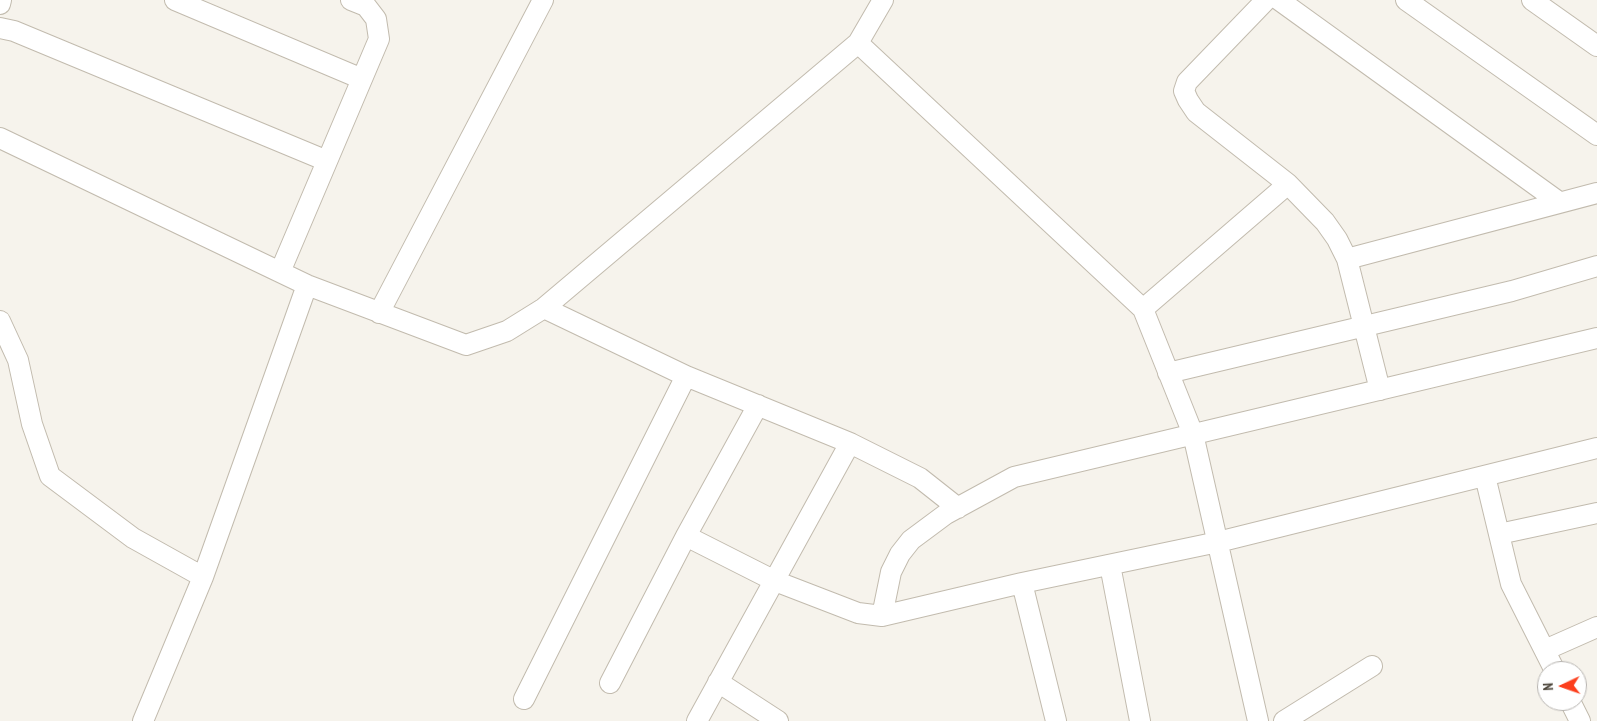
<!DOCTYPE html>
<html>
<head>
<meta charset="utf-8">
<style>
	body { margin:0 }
	#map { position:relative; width:1597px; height:721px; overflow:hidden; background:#f6f3ec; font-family:"PT Sans Narrow",sans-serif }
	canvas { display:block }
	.north { position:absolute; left:1537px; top:661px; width:50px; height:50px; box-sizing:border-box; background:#fff; border:1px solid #b7b4b0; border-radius:50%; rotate:267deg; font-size:14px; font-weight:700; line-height:20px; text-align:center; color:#4b4439 }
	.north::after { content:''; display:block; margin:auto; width:18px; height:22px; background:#fc3f1d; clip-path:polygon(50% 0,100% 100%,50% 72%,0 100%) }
</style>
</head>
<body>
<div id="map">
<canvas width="1597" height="721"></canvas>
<div class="north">N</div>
</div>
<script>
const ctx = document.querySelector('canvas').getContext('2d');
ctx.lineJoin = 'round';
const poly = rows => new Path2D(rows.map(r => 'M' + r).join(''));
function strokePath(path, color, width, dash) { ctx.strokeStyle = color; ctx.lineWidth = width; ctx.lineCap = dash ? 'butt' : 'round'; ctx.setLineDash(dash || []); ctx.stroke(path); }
const minor = poly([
	[175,0,362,79],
	[1266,0,1187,82,1184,91,1188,100,1196,112,1288,184,1325,222,1337,239,1347,259,1380,390],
	[1279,0,1559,202],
	[1406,0,1597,135],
	[1532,0,1597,46],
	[0,4,1,0],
	[0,28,14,31,327,161],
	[858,43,1143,309,1193,434,1258,721],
	[0,138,307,285,466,345,507,331,544,308,858,43,883,0],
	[1347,259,1597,193],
	[280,272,379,39,376,19,366,6,351,0],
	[544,308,686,376,850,443,920,478,958,508],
	[1143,309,1288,184],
	[379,313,543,0],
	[0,321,18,360,32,424,50,476,133,538,203,577],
	[1168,373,1512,291,1597,266],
	[1485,476,1511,584,1555,671],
	[1499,534,1597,513],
	[686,536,775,581,858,613,882,616,1022,583,1218,542,1597,448],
	[1110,565,1140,721],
	[1022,583,1056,721],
	[882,616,891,572,900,554,911,540,946,514,1014,477,1597,338],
	[1545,650,1597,627],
	[718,682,778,721],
	[610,683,686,536,758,405],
	[524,699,686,376],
	[1570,701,1580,721],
	[143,721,203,577,307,285],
	[697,721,850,443],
	[1284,721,1372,666]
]);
strokePath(minor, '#c2bbae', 22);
strokePath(minor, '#fff', 20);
</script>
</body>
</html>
